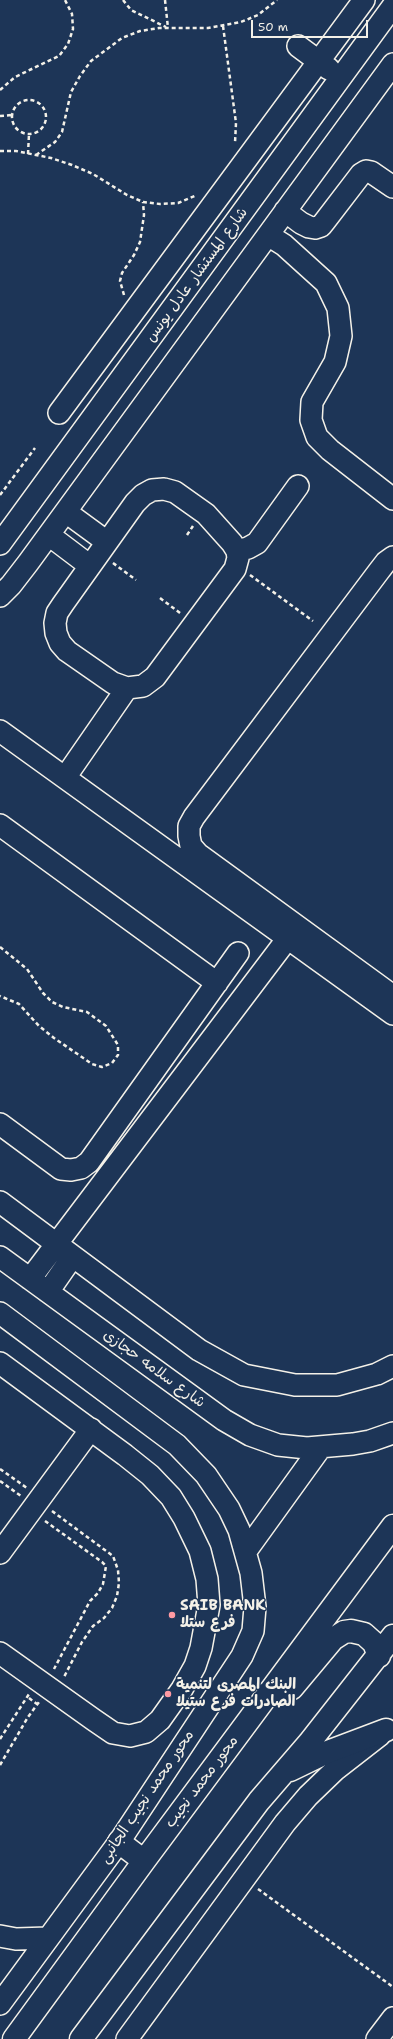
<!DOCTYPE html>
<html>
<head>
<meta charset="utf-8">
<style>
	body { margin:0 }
	#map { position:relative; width:393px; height:2039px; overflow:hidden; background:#1d3557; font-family:"Shantell Sans",sans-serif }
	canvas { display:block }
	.scale { position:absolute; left:251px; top:20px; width:117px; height:18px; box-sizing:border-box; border:2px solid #f4f1e8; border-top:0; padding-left:5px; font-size:12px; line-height:14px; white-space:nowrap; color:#f4f1e8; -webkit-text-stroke:3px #1d3557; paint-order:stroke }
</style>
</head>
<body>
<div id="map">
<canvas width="393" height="2039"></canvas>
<div class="scale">50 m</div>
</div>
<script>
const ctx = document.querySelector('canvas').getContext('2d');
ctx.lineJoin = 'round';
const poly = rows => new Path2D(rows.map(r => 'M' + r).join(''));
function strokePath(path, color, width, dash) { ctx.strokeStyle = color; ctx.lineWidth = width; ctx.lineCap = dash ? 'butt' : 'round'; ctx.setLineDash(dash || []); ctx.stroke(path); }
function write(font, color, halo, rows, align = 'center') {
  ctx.font = font + ' "Shantell Sans","Playpen Sans Arabic",sans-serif'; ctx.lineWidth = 3; ctx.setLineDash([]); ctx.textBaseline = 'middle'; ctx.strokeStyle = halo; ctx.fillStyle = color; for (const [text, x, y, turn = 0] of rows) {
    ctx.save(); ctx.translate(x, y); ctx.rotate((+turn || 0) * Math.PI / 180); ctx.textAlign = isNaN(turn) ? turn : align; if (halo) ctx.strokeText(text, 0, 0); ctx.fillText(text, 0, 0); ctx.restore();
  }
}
const minor = poly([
	[298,46,329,69],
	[285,211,301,223,309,227,315,228,321,226,325,221,361,174,366,171,371,172,393,187],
	[268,235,284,245,326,283,338,308,341,336,335,362,312,402,311,420,317,437,330,450,393,499],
	[59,413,364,0],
	[164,489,175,492,206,514,232,543,237,551,238,558,235,569,155,677,143,686,127,688,113,683,67,651,60,643,56,633,55,623,57,613,63,604,135,503,143,495,152,490,164,489],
	[66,512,107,542],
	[49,535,90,566],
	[0,544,393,6],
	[237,551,248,548,257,543,298,486],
	[393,557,386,562,379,571,194,817,189,826,189,836,191,846,198,854,393,996],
	[0,596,11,585,28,563,393,64],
	[0,731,393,1014],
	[71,769,127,688],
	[0,825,217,983],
	[0,1124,61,1169,71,1170,81,1168,89,1162,238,953],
	[0,1202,199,1350,244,1375,295,1385,337,1385,377,1374,393,1366],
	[0,1257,224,1420,250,1435,278,1445,307,1448,353,1444,370,1441,393,1433],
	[30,1279,288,938],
	[48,1292,73,1256],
	[0,1313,177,1445,206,1475,229,1509,239,1530,251,1573,255,1607,253,1631,242,1656,119,1842,0,2004],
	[0,1363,125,1455,150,1475,171,1497,184,1518,200,1551,207,1579,209,1605,201,1648,195,1666,182,1689,160,1720,146,1732,130,1736,113,1733,94,1720,0,1653],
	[246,1551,321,1447],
	[0,1553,91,1429],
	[0,1936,16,1939,48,1938],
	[127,2039,285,1823,308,1796,335,1770,380,1735],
	[377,2039,393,2018]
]);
const major = poly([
	[268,1693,281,1693,292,1688,333,1639,344,1632,351,1631,364,1634,374,1643,379,1656],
	[290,1770,325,1753,386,1730],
	[119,1842,144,1861],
	[14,2039,144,1861,393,1526],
	[81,2039,259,1801,309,1743,393,1636]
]);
strokePath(minor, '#f4f1e8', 24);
strokePath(major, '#f4f1e8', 25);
strokePath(poly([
	[123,0,131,10,166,27],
	[165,0,168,28],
	[223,26,236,123,235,143],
	[0,90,15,77,59,56,68,44,73,29,72,14,65,0],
	'12 117a17 17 0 1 1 34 0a17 17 0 1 1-34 0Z',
	[0,116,12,115],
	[0,151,16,151,51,158,72,165,93,174,127,195,143,202,160,204,178,203,197,195],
	[28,154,29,134],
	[36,155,55,142,62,132,71,92,80,76,91,61,122,38,140,31,159,28,208,28,241,22,258,15,277,0],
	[124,295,120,281,122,273,134,255,140,242,144,215,143,202],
	[0,495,35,448],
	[187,535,193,526],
	[113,563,136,580],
	[250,575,313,621],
	[160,598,180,613],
	[0,947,27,969,43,993,52,1002,63,1007,87,1012,106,1026,118,1045,118,1055,112,1063,102,1067,92,1064,54,1038,39,1026,19,1004,0,996],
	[0,1469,27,1488],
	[0,1481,21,1496],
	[52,1511,113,1556,118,1570,119,1583,117,1596,112,1608,104,1618,93,1626,82,1642,64,1677],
	[45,1521,102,1562,106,1566,103,1584,98,1593,90,1601,54,1669],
	[29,1698,37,1704],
	[0,1739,29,1694],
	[0,1765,28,1717,39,1702],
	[258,1889,393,1987]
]), '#f4f1e8', 2.5, [4, 3]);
strokePath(minor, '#1d3557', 21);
strokePath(major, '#1d3557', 22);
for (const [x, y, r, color] of [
	[172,1615,4,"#ff9aa2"],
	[168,1694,4,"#ff9aa2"]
]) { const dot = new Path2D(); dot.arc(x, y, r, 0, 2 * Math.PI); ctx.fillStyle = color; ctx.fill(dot); strokePath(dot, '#1d3557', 1.5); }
write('15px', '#f4f1e8', '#1d3557', [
	["شارع المستشار عادل يونس",197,275,-54],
	["شارع سلامه حجازى",154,1369,36],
	["محور محمد نجيب",202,1782,-53],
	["محور محمد نجيب الجانبى",147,1797,-56]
]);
write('bold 15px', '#f4f1e8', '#1d3557', [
	["SAIB BANK",180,1606],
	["فرع ستلا",180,1623],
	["البنك المصرى لتنمية",176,1685],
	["الصادرات فرع ستيلا",176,1702]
], 'left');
</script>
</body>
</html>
